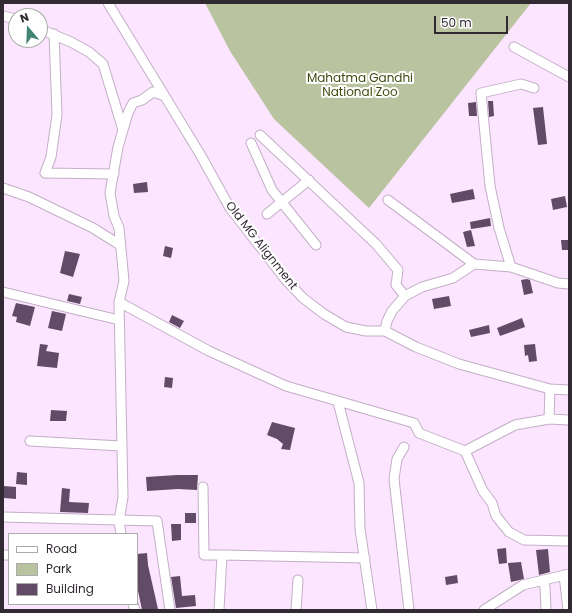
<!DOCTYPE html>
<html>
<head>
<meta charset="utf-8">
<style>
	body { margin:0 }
	#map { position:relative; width:572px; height:613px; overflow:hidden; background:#fbe5ff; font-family:Poppins,sans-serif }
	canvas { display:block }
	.frame { position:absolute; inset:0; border:4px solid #322a33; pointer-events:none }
	.legend { position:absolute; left:8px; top:533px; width:130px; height:72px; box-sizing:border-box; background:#fff; border:1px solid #adaaad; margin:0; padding:5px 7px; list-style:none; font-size:12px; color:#322a33 }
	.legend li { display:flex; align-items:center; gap:8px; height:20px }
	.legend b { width:20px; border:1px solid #adaaad }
	.north { position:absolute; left:8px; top:8px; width:40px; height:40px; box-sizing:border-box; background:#fff; border:1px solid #adaaad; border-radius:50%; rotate:341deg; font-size:11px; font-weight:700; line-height:16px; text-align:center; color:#322a33 }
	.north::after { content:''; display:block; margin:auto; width:14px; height:18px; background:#428474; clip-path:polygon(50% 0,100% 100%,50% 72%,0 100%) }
	.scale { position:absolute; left:434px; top:16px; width:74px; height:18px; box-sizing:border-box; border:2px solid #322a33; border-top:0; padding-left:5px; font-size:12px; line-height:14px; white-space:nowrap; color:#322a33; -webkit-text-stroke:3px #fff; paint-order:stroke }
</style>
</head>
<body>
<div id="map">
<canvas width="572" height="613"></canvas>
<div class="frame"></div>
<ul class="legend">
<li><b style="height:5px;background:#fff"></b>Road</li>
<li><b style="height:11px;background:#b9c39f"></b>Park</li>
<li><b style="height:11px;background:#624b66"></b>Building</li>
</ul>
<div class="north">N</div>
<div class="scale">50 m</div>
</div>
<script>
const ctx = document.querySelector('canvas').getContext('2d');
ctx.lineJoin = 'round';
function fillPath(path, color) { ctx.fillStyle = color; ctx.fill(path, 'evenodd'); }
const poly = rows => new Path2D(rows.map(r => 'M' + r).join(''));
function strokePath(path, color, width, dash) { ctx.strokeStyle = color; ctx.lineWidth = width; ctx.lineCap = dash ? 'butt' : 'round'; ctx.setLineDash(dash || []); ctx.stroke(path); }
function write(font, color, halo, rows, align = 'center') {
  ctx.font = font + ' Poppins,sans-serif'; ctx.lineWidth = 4; ctx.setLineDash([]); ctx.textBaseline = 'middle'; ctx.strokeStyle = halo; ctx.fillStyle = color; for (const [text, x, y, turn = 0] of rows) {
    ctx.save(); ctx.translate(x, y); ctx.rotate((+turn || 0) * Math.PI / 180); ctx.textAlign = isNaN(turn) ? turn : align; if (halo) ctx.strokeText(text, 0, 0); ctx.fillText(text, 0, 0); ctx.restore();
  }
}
fillPath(poly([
	[205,3,531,3,369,208,274,119,230,51]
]), '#b9c39f');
fillPath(poly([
	[488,101,493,101,494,116,489,117],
	[476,102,477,116,469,116,468,103],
	[543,107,547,144,538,145,533,108],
	[147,182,148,192,134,193,133,184],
	[473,189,475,199,452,203,450,194],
	[565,196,567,207,553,210,551,199],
	[490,218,491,226,471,229,470,222],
	[471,230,475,246,467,247,463,232],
	[561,240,569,240,569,250,562,250],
	[165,246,173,248,171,258,163,256],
	[65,251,80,254,73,277,60,273],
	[527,279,530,280,533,293,524,295,521,280],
	[69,294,82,297,80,304,67,301],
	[449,296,451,306,434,309,432,299],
	[16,303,35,307,30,326,16,322,17,317,12,316],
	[52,311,66,314,62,331,48,328],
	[172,315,184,321,180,328,169,322],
	[522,318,525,327,500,336,497,328],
	[489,325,490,333,471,337,469,330],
	[40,344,48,345,46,351,59,353,57,368,37,366],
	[535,344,537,361,529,362,528,355,525,356,524,345],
	[165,377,173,378,172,388,164,387],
	[51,410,67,411,66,421,50,421],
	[272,422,295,428,290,450,281,449,283,444,277,439,267,435],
	[17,472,27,473,27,485,16,484],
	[177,475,198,475,197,490,178,489,147,491,146,477],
	[4,486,16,487,16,499,4,498],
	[62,488,70,489,69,502,89,503,88,513,60,512],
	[185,513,196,513,196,523,185,523],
	[171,524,181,524,181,540,172,541],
	[506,548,507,563,499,564,497,549],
	[548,549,550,572,539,575,536,550],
	[147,553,148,565,158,609,142,610,137,586,137,554],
	[521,562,524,579,511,582,508,563],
	[457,575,458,583,446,585,445,577],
	[180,576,182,596,195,595,196,606,176,608,171,577]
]), '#624b66');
const street = poly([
	[108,3,200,154,230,208,285,279,303,298,324,314,346,327,366,331,385,331,416,347,459,364,550,389,569,390],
	[3,16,16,19],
	[40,29,71,42,89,52,103,64,123,130],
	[54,34,57,115,51,157,45,173,114,174],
	[514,47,569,77],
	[162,95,153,92,142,100,133,103,128,113,118,147,110,193,114,216,119,228,124,281,119,302,209,351,286,386,414,423,419,433,465,451,483,491,492,503,496,516,509,532,524,540,569,541],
	[260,135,376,244,398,270,396,285,405,296],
	[251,143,272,190,316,245],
	[3,188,29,197,93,228,120,245],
	[388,200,474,264,511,267,558,283,569,284],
	[267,214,309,180],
	[511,267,499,228,490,186,481,93,521,84,534,88],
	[3,292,119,320],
	[119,302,123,497,119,521,121,534],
	[385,331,387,321,392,311,405,296,422,287,453,278,474,264],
	[338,402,359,483,360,529,372,610],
	[549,419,550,389],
	[30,441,121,446],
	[404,447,397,459,394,479,409,610],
	[465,451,515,425,549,419,569,420],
	[203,487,204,555,222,555,219,610],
	[3,517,157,521,170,610],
	[3,555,9,555],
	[222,555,365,558],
	[564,575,568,610],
	[542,580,545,587,546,610],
	[133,604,135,610],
	[296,610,298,580],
	[484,610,523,585,569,574]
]);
strokePath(street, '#c3aec6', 11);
strokePath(street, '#fff', 9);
write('12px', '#3e490e', '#fff', [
	["Mahatma Gandhi",360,79],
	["National Zoo",360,93]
]);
write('12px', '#322a33', '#fff', [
	["Old MG Alignment",261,246,52]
]);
</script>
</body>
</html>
